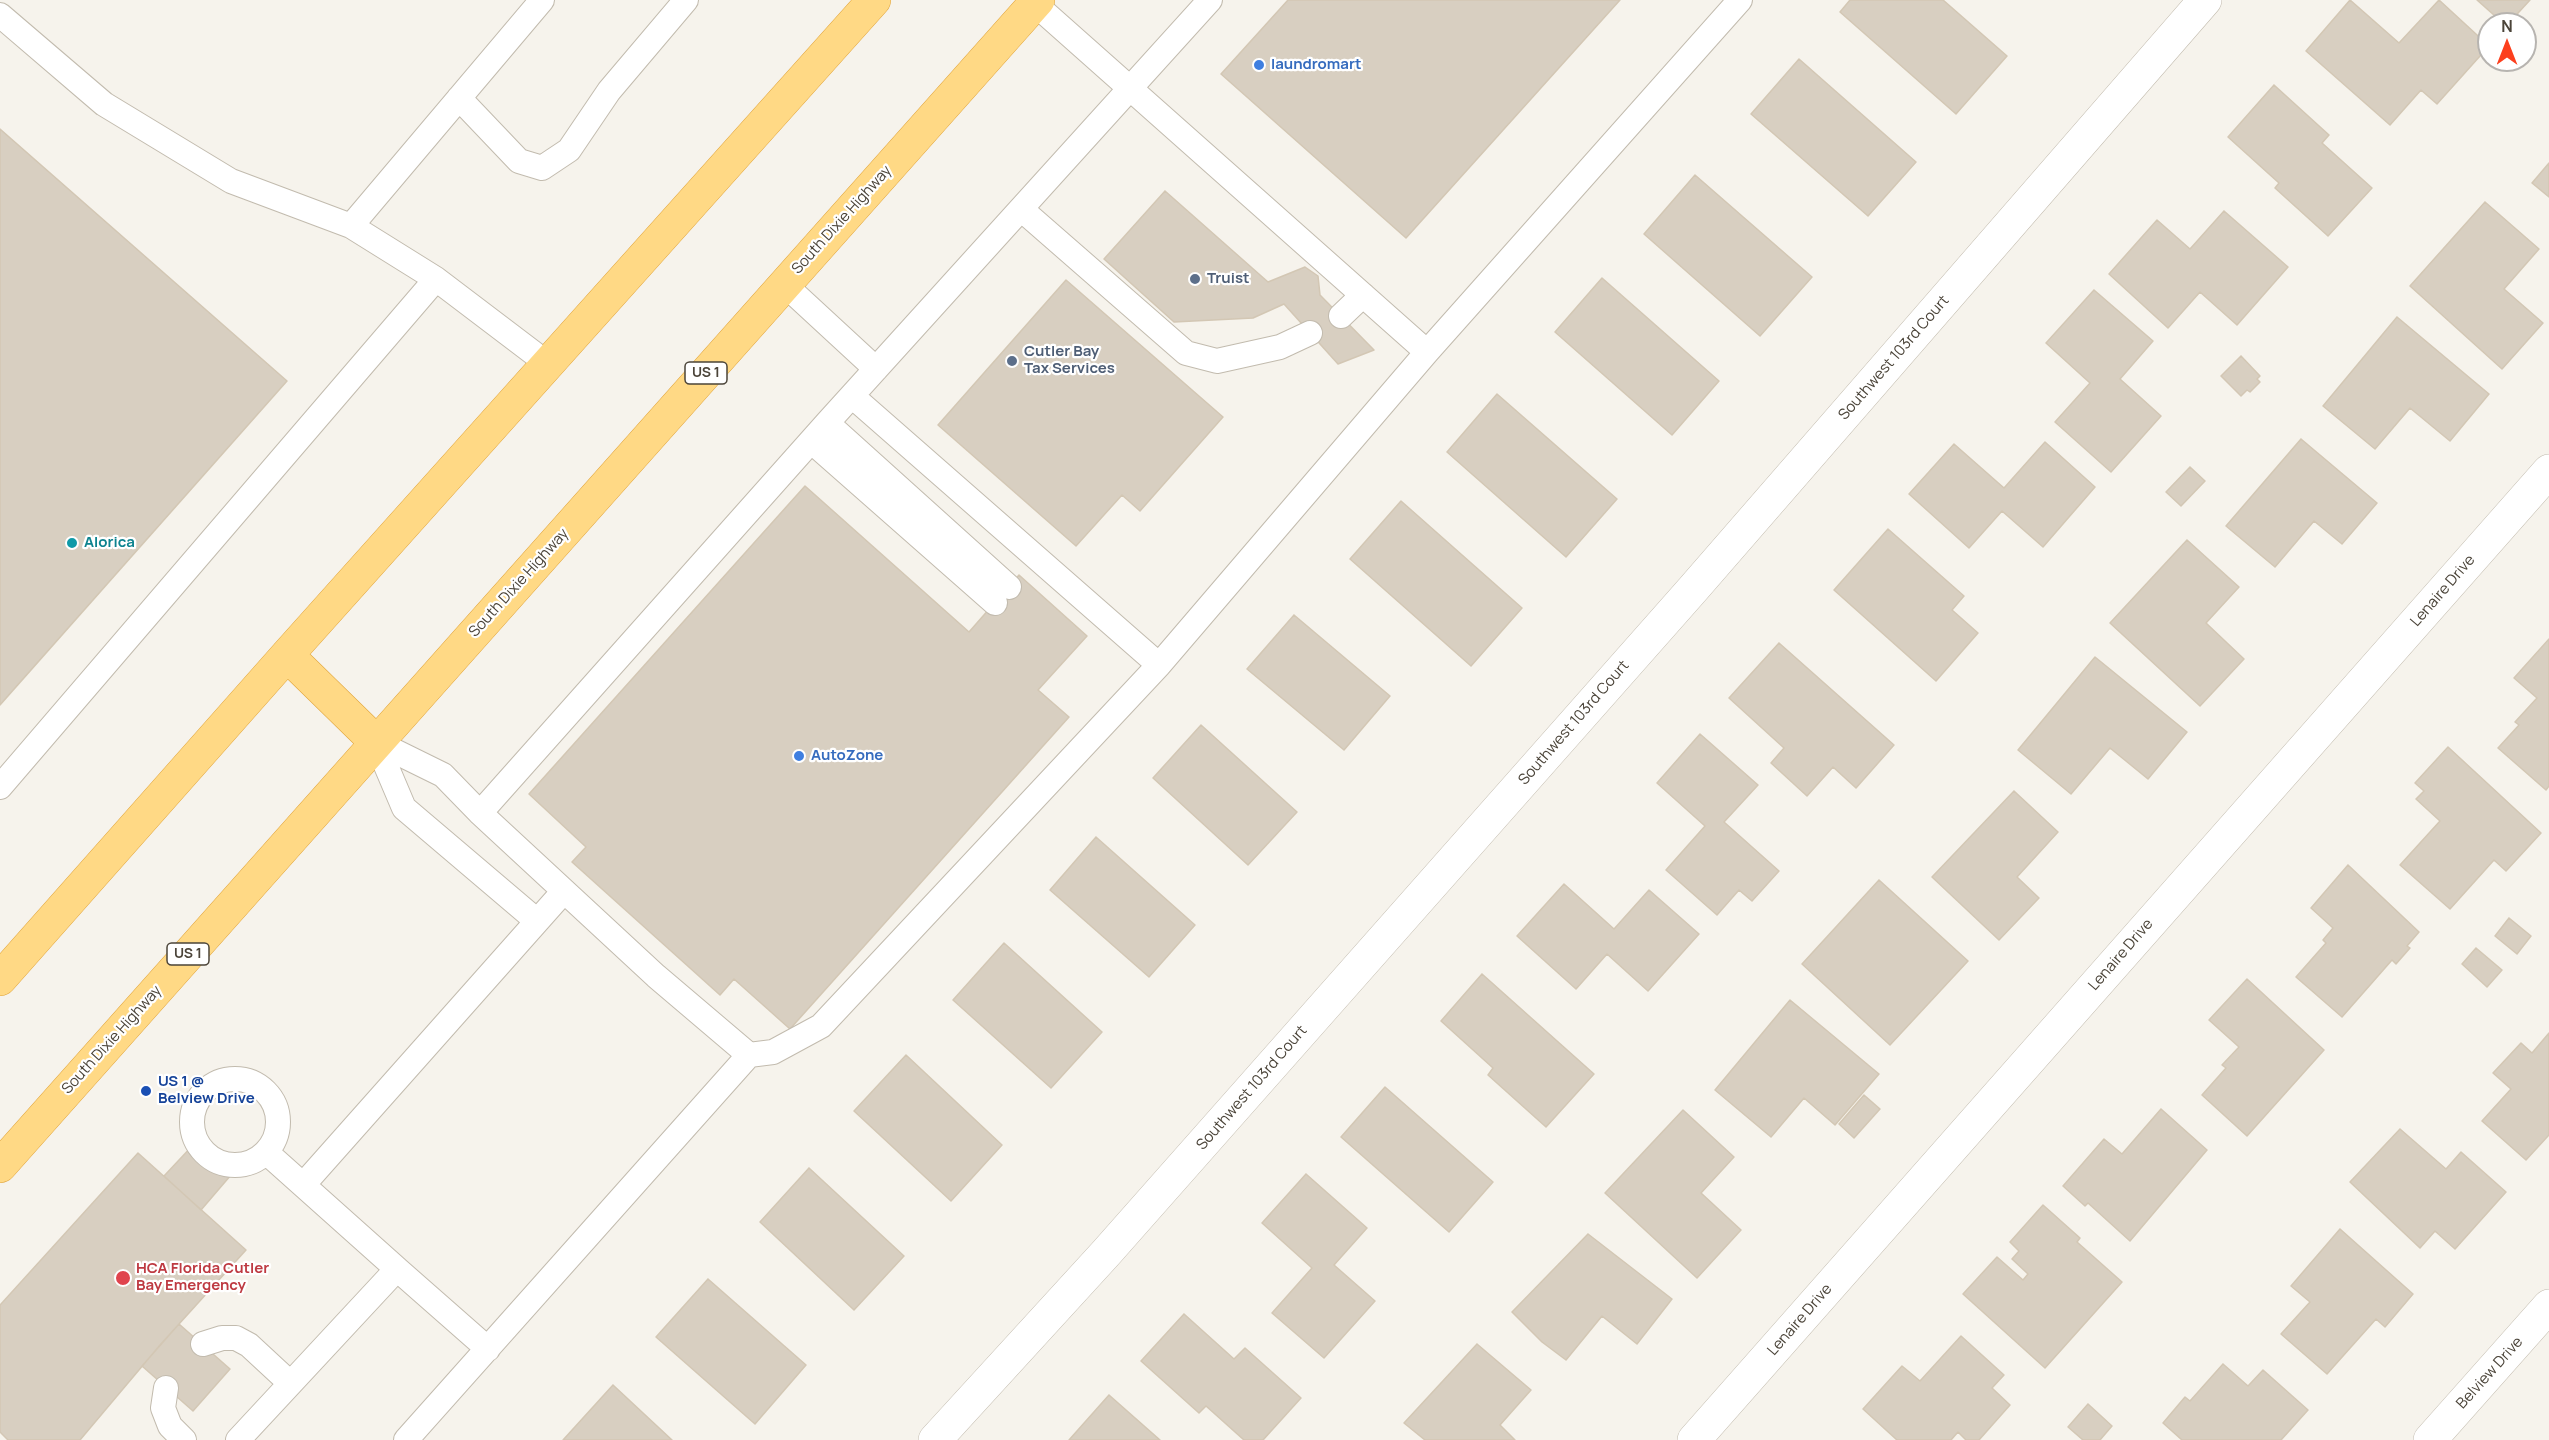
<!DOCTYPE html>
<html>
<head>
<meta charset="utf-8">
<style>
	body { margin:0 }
	#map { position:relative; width:2549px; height:1440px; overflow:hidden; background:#f6f3ec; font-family:Manrope,sans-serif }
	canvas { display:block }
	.north { position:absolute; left:2477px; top:12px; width:60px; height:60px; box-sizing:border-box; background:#fff; border:2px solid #b7b4b0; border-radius:50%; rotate:0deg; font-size:16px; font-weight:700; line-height:24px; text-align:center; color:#4b4439 }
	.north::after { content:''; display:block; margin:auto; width:21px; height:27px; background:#fc3f1d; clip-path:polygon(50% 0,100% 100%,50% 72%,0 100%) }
</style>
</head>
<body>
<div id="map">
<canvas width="2549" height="1440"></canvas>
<div class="north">N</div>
</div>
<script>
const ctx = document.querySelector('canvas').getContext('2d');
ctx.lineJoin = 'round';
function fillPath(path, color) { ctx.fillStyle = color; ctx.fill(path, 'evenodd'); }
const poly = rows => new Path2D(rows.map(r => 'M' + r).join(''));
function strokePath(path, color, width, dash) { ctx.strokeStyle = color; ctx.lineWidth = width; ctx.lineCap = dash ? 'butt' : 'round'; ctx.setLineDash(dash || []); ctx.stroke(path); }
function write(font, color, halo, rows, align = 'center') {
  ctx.font = font + ' Manrope,sans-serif'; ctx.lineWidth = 4.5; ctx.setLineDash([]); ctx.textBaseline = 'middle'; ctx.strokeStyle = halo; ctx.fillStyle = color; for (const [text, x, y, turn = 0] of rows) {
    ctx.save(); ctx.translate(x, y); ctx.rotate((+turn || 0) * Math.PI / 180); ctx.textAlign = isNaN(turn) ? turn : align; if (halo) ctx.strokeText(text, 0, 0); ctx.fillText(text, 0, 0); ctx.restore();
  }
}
const building = poly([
	[1288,0,1620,0,1406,238,1221,74,1288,0],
	[1850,0,1943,0,2007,56,1956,114,1840,12,1850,0],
	[2350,0,2399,43,2439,0,2489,46,2437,104,2421,90,2390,125,2306,51,2350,0],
	[2477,0,2530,0,2508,24,2504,24,2477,0],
	[1799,59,1916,162,1868,216,1751,114,1799,59],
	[2274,85,2329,135,2322,143,2372,188,2328,236,2275,188,2279,183,2228,137,2274,85],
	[0,129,287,381,0,705,0,129],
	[2549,163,2549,197,2532,183,2549,163],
	[1695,175,1812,277,1760,336,1644,234,1695,175],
	[1165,191,1268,282,1305,267,1318,276,1320,295,1374,350,1338,364,1284,304,1253,318,1174,322,1104,259,1165,191],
	[2485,202,2539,249,2504,289,2543,323,2502,369,2410,286,2485,202],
	[2224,211,2288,267,2237,325,2200,292,2168,328,2109,274,2157,220,2190,249,2224,211],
	[1602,278,1719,381,1672,435,1555,332,1602,278],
	[1066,280,1223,417,1140,511,1122,495,1076,546,938,425,1066,280],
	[2094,290,2153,341,2120,379,2161,416,2111,472,2055,422,2090,383,2046,343,2094,290],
	[2397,317,2489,394,2450,441,2410,408,2375,449,2323,406,2397,317],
	[2241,356,2260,376,2257,379,2260,382,2250,392,2247,390,2241,396,2221,376,2241,356],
	[1497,394,1617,499,1566,557,1447,452,1497,394],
	[2301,439,2377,503,2342,544,2314,521,2275,567,2226,526,2301,439],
	[2045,442,2095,487,2043,547,2002,511,1969,548,1909,494,1954,444,2004,488,2045,442],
	[2190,467,2205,481,2181,506,2166,492,2190,467],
	[805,486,969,632,1019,575,1087,636,1038,690,1069,717,790,1029,734,979,720,995,572,862,586,847,529,794,805,486],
	[1401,501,1522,608,1471,666,1350,559,1401,501],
	[1888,529,1964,596,1952,610,1978,633,1936,681,1834,590,1888,529],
	[2187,540,2239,587,2206,623,2244,659,2200,706,2110,623,2187,540],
	[1294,615,1390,696,1344,750,1247,669,1294,615],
	[2549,639,2549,786,2546,790,2498,748,2519,725,2515,722,2537,698,2514,678,2549,639],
	[1779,643,1894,745,1856,788,1833,767,1807,796,1771,763,1784,748,1729,698,1779,643],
	[2095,657,2187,732,2148,779,2110,748,2071,794,2018,750,2095,657],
	[1201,725,1297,812,1248,865,1153,778,1201,725],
	[1700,734,1758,785,1724,822,1779,871,1752,901,1739,890,1717,915,1666,870,1705,826,1657,783,1700,734],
	[2448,747,2541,833,2506,871,2494,860,2450,909,2400,865,2440,821,2416,799,2424,791,2415,783,2448,747],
	[2014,791,2058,832,2017,877,2039,898,1999,940,1932,877,2014,791],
	[1096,837,1195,925,1149,977,1050,890,1096,837],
	[2348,865,2419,932,2407,946,2410,948,2396,964,2392,960,2342,1017,2296,977,2326,943,2323,940,2333,928,2311,908,2348,865],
	[1879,880,1968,961,1890,1045,1802,964,1879,880],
	[1564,884,1614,929,1649,890,1699,934,1648,991,1607,954,1576,989,1517,936,1564,884],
	[2509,918,2531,936,2517,954,2495,936,2509,918],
	[1004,943,1102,1032,1051,1088,953,1000,1004,943],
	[2476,948,2502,970,2487,987,2462,964,2476,948],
	[1482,974,1594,1074,1546,1127,1488,1075,1493,1068,1441,1021,1482,974],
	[2247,979,2324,1050,2247,1136,2202,1095,2226,1068,2222,1065,2239,1047,2209,1020,2247,979],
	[1790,1000,1879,1074,1835,1125,1804,1098,1771,1137,1715,1090,1790,1000],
	[2549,1033,2549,1135,2526,1160,2482,1121,2511,1089,2493,1073,2521,1043,2532,1053,2549,1033],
	[906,1055,1002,1145,951,1201,854,1111,906,1055],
	[1385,1087,1493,1182,1449,1232,1341,1137,1385,1087],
	[1864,1095,1880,1109,1854,1138,1839,1124,1864,1095],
	[2161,1109,2207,1150,2130,1241,2088,1203,2085,1206,2063,1186,2104,1139,2122,1154,2161,1109],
	[1683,1110,1734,1157,1701,1193,1741,1230,1697,1278,1605,1193,1683,1110],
	[2400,1129,2446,1169,2461,1152,2506,1192,2455,1249,2435,1231,2420,1248,2350,1182,2400,1129],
	[194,1144,231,1175,201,1210,164,1176,194,1144],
	[138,1153,246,1250,160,1345,80,1440,8,1440,0,1432,0,1305,138,1153],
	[809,1168,904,1256,854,1310,760,1222,809,1168],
	[1306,1174,1367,1228,1334,1265,1375,1301,1324,1358,1272,1313,1312,1268,1262,1223,1306,1174],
	[2043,1205,2080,1238,2077,1242,2122,1282,2045,1368,1963,1294,1997,1257,2023,1280,2028,1274,2012,1259,2019,1251,2010,1242,2043,1205],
	[2340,1229,2413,1294,2385,1327,2376,1319,2327,1374,2281,1334,2310,1302,2291,1286,2340,1229],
	[1588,1234,1672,1299,1637,1344,1602,1316,1566,1360,1542,1342,1512,1312,1588,1234],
	[708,1279,806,1365,755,1424,656,1337,708,1279],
	[1184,1314,1234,1359,1245,1348,1301,1398,1263,1440,1244,1440,1206,1406,1199,1413,1141,1361,1184,1314],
	[179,1324,230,1369,193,1411,142,1366,179,1324],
	[1961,1336,2004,1375,1992,1388,2010,1405,1979,1440,1966,1440,1958,1432,1951,1440,1897,1440,1863,1409,1902,1366,1920,1381,1961,1336],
	[1477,1344,1531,1390,1500,1425,1515,1440,1425,1440,1404,1423,1477,1344],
	[2223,1364,2248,1386,2263,1370,2308,1410,2281,1440,2182,1440,2163,1423,2185,1397,2190,1401,2223,1364],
	[613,1385,672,1440,563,1440,613,1385],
	[1109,1395,1160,1440,1069,1440,1109,1395],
	[2088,1404,2112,1426,2100,1440,2083,1440,2068,1427,2088,1404]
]);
fillPath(building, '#d8cfc1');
strokePath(building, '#d3c7b4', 1.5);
const service = poly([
	[1035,4,1427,352],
	[0,15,104,104,231,181,351,226,436,279],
	[459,98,519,161,542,168,569,150,609,91,686,0],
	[1021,209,1186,353,1217,361,1280,347,1310,333],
	[351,226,542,0],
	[785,285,876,369],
	[1341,316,1363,295],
	[827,423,1009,587],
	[811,441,995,603],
	[1159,665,1427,352,1740,0],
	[376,742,443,775,480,813,656,976,749,1055,406,1440],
	[376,742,404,808,537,921],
	[0,787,436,279,548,364],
	[480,813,827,423,1210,0],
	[749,1055,773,1052,821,1026,1159,665,852,396],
	'192 1122a43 43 0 1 1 86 0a43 43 0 1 1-86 0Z',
	[266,1152,397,1269],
	[303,1185,564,891],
	[203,1344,222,1338,236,1338,249,1345,290,1383],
	[166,1388,163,1408,170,1426,184,1440],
	[238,1440,397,1269,488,1349]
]);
const minor = poly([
	[935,1440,1106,1253,1693,589,2205,0],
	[1694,1440,2549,471],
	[2430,1440,2549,1306]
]);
const trunk = poly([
	[287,655,376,742],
	[0,979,287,655,874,0],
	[0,1166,1038,0]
]);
strokePath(service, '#c2bbae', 26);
strokePath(minor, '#c2bbae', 34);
strokePath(trunk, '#e0a43c', 34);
strokePath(service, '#fff', 24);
strokePath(minor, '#fff', 33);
strokePath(trunk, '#ffd985', 33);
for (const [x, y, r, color] of [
	[1259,65,6,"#3f7fe0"],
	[1195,279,6,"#5c6f8a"],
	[1012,361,6,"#5c6f8a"],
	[72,543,6,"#0f9aa8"],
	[799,756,6,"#3f7fe0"],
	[146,1091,6,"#1a4fb4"],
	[123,1278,8,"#e0444e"]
]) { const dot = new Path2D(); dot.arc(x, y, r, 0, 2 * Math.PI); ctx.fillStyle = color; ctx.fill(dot); strokePath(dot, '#fff', 2); }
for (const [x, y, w] of [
	[706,373,42],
	[188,954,42]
]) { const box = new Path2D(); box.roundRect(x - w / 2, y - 11, w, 22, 4.5); ctx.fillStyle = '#fff'; ctx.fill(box); strokePath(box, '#4b4439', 1.5); }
write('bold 14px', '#4b4439', null, [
	["US 1",706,373],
	["US 1",188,954]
]);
write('bold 15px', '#366cbe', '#fff', [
	["laundromart",1271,65],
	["AutoZone",811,756]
], 'left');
write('15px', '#4b4439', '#fff', [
	["South Dixie Highway",842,220,-48],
	["Southwest 103rd Court",1894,358,-49],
	["South Dixie Highway",519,583,-48],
	["Lenaire Drive",2443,591,-49],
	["Southwest 103rd Court",1574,723,-49],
	["Lenaire Drive",2121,955,-49],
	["South Dixie Highway",112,1040,-48],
	["Southwest 103rd Court",1252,1088,-49],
	["Lenaire Drive",1800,1320,-49],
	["Belview Drive",2490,1373,-48]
]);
write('bold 15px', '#4e5e75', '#fff', [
	["Truist",1207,279],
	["Cutler Bay",1024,352],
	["Tax Services",1024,369]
], 'left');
write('bold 15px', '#0d838f', '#fff', [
	["Alorica",84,543]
], 'left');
write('bold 15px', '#164399', '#fff', [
	["US 1 @",158,1082],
	["Belview Drive",158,1099]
], 'left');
write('bold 15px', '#be3a42', '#fff', [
	["HCA Florida Cutler",136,1269],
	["Bay Emergency",136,1286]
], 'left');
</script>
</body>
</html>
